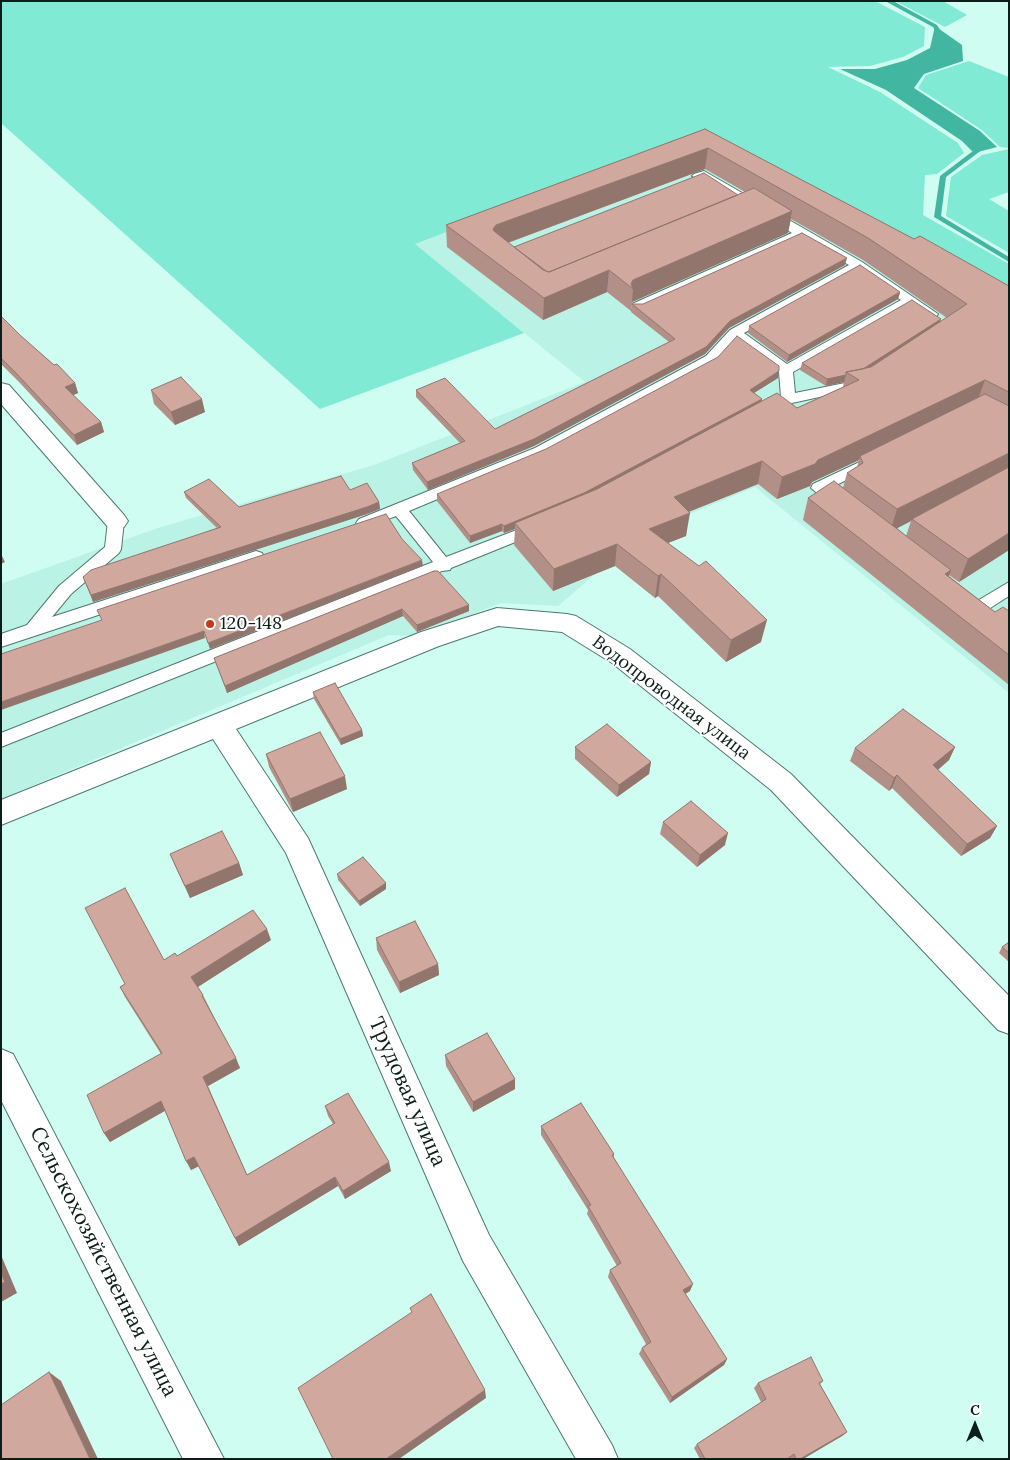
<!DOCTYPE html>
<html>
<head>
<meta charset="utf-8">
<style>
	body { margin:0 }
	#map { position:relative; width:1010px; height:1460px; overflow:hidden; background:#cffdf2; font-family:Lora,serif }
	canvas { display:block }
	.frame { position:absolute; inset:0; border:2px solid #0c1e1a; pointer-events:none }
	.north { position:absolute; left:950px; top:1400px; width:50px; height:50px; -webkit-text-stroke:4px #fff; paint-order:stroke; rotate:0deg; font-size:14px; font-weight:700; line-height:20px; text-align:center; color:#0c1e1a }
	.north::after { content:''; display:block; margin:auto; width:18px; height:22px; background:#0c1e1a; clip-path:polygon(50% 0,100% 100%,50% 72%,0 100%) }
</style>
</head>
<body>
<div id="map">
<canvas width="1010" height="1460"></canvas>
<div class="frame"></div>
<div class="north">С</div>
</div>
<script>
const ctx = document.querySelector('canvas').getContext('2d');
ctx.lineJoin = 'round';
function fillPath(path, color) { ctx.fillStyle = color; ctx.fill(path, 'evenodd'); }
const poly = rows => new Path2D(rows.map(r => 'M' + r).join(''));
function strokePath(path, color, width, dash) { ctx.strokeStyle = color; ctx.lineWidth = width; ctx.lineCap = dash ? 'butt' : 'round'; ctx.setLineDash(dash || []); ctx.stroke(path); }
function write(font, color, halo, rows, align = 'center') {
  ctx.font = font + ' Lora,serif'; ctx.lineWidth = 4; ctx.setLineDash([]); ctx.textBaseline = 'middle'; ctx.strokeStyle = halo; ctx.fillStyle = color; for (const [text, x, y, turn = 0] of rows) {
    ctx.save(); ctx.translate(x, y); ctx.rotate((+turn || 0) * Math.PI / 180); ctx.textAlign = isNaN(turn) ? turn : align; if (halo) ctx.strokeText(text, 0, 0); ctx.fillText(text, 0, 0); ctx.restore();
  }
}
fillPath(poly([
	[700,135,1009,303,1009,693,755,487,588,556,600,570,558,606,501,603,417,636,389,635,1,799,1,584,158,528,374,465,585,382,414,244]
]), '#baf2e5');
fillPath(poly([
	[1,1,875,1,925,27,924,46,903,57,870,66,828,67,880,92,958,143,964,153,937,174,925,175,923,215,1009,264,1009,310,700,135,415,244,524,333,320,409,1,123],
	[895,1,943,1,967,15,945,27],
	[969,61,1009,77,1009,148,1000,147,982,130,918,88,926,75],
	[1009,149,1009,192,989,199,1009,211,1009,253,946,216,951,177,982,155]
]), '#81ead4');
fillPath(poly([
	[935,26,962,45,963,61,924,74,914,88,980,131,997,147,974,153,962,141,886,90,840,69,875,69,907,60,930,48]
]), '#43b6a1');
fillPath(poly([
	[885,1,893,1,937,25,944,36,939,37,933,27,885,1],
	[979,144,983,147,983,149,946,177,941,216,1009,257,1009,262,934,217,940,176,977,148,976,146,979,144]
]), '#43b6a1');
const lane = poly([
	[704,171,862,262,938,314,936,317,926,317,910,306,793,372,795,393,860,380,865,381,867,384,865,387,792,403,766,415,761,414,759,411,761,408,781,397,779,372,736,340,716,362,545,454,409,511,446,557,535,523,540,524,543,528,540,532,451,568,450,570,442,571,1,747,1,733,433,562,396,516,364,528,359,527,356,523,359,519,535,448,706,356,730,330,849,265,801,238,642,310,632,310,631,307,632,304,792,233,703,178,698,179,692,176,694,174,704,171],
	[858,270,901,300,787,364,744,333,858,270],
	[868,458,873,460,875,463,873,466,829,489,845,500,848,504,845,508,835,508,811,488,813,484,868,458],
	[116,516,121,517,124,521,121,549,119,553,71,594,52,617,256,551,262,553,264,557,262,561,1,647,1,634,27,625,59,586,105,547,108,521,111,517,116,516],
	[1009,582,1009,596,984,612,978,614,972,612,970,608,972,604,1009,582]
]);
const street = poly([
	[1,383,9,385,124,515,128,521,124,527,116,529,108,527,1,404,1,383],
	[497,608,567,614,576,616,630,649,791,774,1009,996,1009,1034,998,1030,771,790,612,663,562,632,498,626,439,646,236,729,308,838,489,1235,612,1445,618,1459,576,1459,463,1261,286,853,213,739,1,825,1,800,421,632,497,608],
	[1,1049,13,1054,224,1459,183,1459,1,1100,1,1049]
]);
strokePath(lane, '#4e786f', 2);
strokePath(street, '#4e786f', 2);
fillPath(lane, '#fff');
fillPath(street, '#fff');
fillPath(poly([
	[705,129,914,239,1009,286,1009,550,959,582,949,575,949,576,995,612,1009,611,1009,685,803,520,808,498,843,488,847,473,857,467,859,460,812,482,810,486,777,499,758,484,688,512,686,536,668,543,761,642,726,662,658,596,655,598,615,566,553,591,514,545,515,529,504,533,502,531,470,543,437,501,437,494,778,378,754,393,761,401,797,408,843,387,844,382,826,386,800,370,802,363,940,322,947,318,863,260,791,219,788,233,632,302,631,311,607,292,543,320,447,247,446,225],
	[705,169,745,192,738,195,514,247,508,243],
	[911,521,906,536,897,528],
	[845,265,729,328,705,354,534,446,428,490,413,470,412,463,460,443,416,397,416,390,495,429,669,342,631,312,632,304,643,304],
	[900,292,898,299,787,362,748,333,749,326],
	[1,316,21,336,75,383,78,393,73,395,101,422,104,432,77,445,20,383,1,364],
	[151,390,205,412,175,425,154,404],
	[350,490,379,502,380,509,367,514,93,602,83,577,217,528,186,498,184,492,239,507],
	[434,571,469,605,469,611,417,632,403,616,227,693,214,658],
	[313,692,362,730,363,736,341,745,314,699],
	[575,747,651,762,649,774,617,797,575,759],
	[955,747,949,760,938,770,997,826,990,838,961,856,892,788,889,791,850,761,855,748],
	[266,754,347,789,293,812,269,767],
	[663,822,725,845,697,867,660,834],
	[170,854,239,863,243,875,190,898,175,866],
	[337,874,386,883,386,889,360,906,338,880],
	[376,938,438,964,439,975,400,993,377,950],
	[271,940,198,987,203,995,208,1005,240,1068,208,1086,247,1175,333,1124,328,1116,325,1106,391,1171,345,1199,338,1186,239,1246,199,1166,191,1170,165,1111,110,1142,104,1133,161,1054,125,997,120,987,164,960,177,956],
	[1009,942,1009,962,999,953,1002,947],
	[445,1055,515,1079,515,1089,473,1112,446,1066],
	[541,1126,614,1154,614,1158,690,1291,685,1294,727,1359,724,1365,670,1403,639,1354,642,1348,646,1344,608,1277,610,1270,617,1266,587,1214,588,1210,541,1135],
	[823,1381,820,1384,847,1432,842,1436,803,1459,700,1459,694,1448,697,1444,761,1402,754,1388,758,1383]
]), '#b39087');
fillPath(poly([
	[708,148,705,169,496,247,493,229,496,225],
	[792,211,788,233,632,302,633,289,631,284,633,280],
	[847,258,845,265,729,328,705,354,534,446,428,490,427,482,730,321],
	[609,270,607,292,543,320,544,298],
	[900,292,898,299,787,362,789,355],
	[941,319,939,326,857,379,850,374],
	[779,371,778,378,749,396,750,390],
	[846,375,844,382,826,386,827,379],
	[985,380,977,402,860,456,859,460,812,482,810,486,777,499,782,477],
	[75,383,78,393,69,397,65,387],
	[202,399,205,412,175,425,171,412],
	[762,399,761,406,583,500,515,523,515,529,504,533,504,526],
	[101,422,104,432,77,445,74,435],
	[1009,453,1009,471,912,519,911,521,890,532,897,509],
	[762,461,758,484,671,519,674,497],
	[379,502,380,509,367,514,93,602,91,595],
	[690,513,686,536,647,551,649,529],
	[502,524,502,531,470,543,470,536],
	[1009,533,1009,550,959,582,968,559],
	[617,544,615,566,553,591,554,569],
	[1,554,5,562,1,564],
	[422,560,423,566,210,649,208,643],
	[951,570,943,592,945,574],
	[661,574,658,596,655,598,658,576],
	[469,605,469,611,417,632,417,625],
	[402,609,403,616,227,693,225,686],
	[767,620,761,642,726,662,731,640],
	[204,631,205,638,1,710,1,702],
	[362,730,363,736,341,745,340,739],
	[955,747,949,760,928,778,933,765],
	[651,762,649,774,617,797,619,785],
	[897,775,892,788,889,791,894,778],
	[345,776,347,789,293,812,290,799],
	[997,826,990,838,961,856,967,844],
	[728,833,725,845,697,867,700,855],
	[239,863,243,875,190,898,185,886],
	[386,883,386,889,360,906,359,901],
	[267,929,271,940,196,988,191,977],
	[438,964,439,975,400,993,399,982],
	[236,1058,240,1068,208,1086,203,1077],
	[515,1079,515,1089,473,1112,473,1102],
	[161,1101,166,1110,110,1142,104,1133],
	[194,1157,199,1166,191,1170,186,1161],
	[389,1162,391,1171,345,1199,343,1191],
	[335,1177,338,1186,239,1246,235,1238],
	[1,1255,17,1293,1,1302],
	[693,1284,690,1291,680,1297,683,1290],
	[727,1359,724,1365,670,1403,672,1397],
	[49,1372,61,1381,98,1459,90,1459],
	[485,1390,486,1398,399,1459,386,1459],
	[847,1432,842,1436,803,1459,800,1459]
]), '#92766e');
const building = poly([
	[705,129,914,239,920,236,1009,286,1009,392,985,380,818,460,815,464,782,477,762,461,674,497,690,513,649,529,699,566,706,561,767,620,731,640,661,574,658,576,617,544,554,569,515,523,597,489,777,393,797,408,859,380,846,372,871,367,967,304,868,238,708,148,496,225,493,229,494,231,543,270,549,272,754,188,792,211,633,280,631,284,633,289,609,270,544,298,446,225,705,129],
	[704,173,738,195,549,272,546,271,514,247,704,173],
	[802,233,847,258,730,321,706,347,534,439,427,482,412,463,465,441,416,390,445,378,495,429,675,339,632,304,643,304,802,233],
	[860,265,900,292,789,355,749,326,860,265],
	[912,300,941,319,863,369,846,372,846,375,827,379,802,363,912,300],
	[1,316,21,336,54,365,57,364,75,383,65,387,101,422,74,435,16,373,1,358,1,316],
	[737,336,779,366,779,371,750,390,762,399,584,493,504,526,502,524,470,536,437,494,546,449,718,357,737,336],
	[181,377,202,399,171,412,151,390,181,377],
	[985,394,1009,406,1009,453,897,509,847,473,863,463,860,456,985,394],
	[1009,467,1009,533,968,559,912,519,1009,467],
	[341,476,350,490,367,483,379,502,367,507,91,595,83,577,91,570,221,527,184,492,209,479,239,507,341,476],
	[834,481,951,570,945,574,995,612,1003,607,1009,611,1009,655,808,498,834,481],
	[386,514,402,539,422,560,208,643,204,631,1,702,1,654,102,620,97,610,386,514],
	[434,571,438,571,469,605,417,625,402,609,225,686,214,658,434,571],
	[335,683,362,730,340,739,313,692,335,683],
	[903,709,955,747,933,765,997,826,967,844,897,775,894,778,855,748,903,709],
	[607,724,651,762,619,785,575,747,607,724],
	[320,732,345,776,290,799,266,754,320,732],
	[691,801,728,833,700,855,663,822,691,801],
	[222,831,239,863,185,886,170,854,222,831],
	[363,857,386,883,359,901,337,874,363,857],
	[125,888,164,960,175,953,177,956,253,910,267,929,191,977,203,995,202,996,236,1058,203,1077,247,1175,335,1123,325,1106,348,1093,389,1162,343,1191,335,1177,235,1238,194,1157,186,1161,161,1101,104,1133,87,1095,162,1053,120,987,125,984,85,908,125,888],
	[415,921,438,964,399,982,376,938,415,921],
	[1009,942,1009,953,1002,947,1009,942],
	[487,1033,515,1079,473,1102,445,1055,487,1033],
	[581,1103,614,1154,612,1155,693,1284,683,1290,727,1359,672,1397,642,1348,651,1342,610,1270,621,1263,588,1206,591,1205,541,1126,581,1103],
	[1,1273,5,1282,1,1284,1,1273],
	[431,1294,485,1390,386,1459,333,1459,298,1388,412,1312,410,1308,431,1294],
	[811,1357,823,1381,819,1383,847,1432,800,1459,796,1459,794,1454,787,1459,705,1459,697,1444,766,1399,758,1383,811,1357],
	[49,1372,90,1459,1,1459,1,1405,49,1372]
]);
fillPath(building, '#d0a89d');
strokePath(building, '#92766e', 1);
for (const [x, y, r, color] of [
	[210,624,5,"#c53c14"]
]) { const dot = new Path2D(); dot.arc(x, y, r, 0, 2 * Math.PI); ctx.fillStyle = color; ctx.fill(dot); strokePath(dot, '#fff', 2); }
write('18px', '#0c1e1a', '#fff', [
	["120-148",220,624]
], 'left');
write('18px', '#0c1e1a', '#fff', [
	["Водопроводная улица",671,698,37]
]);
write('21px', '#0c1e1a', '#fff', [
	["Трудовая улица",407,1092,66],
	["Сельскохозяйственная улица",103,1262,63]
]);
</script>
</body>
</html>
